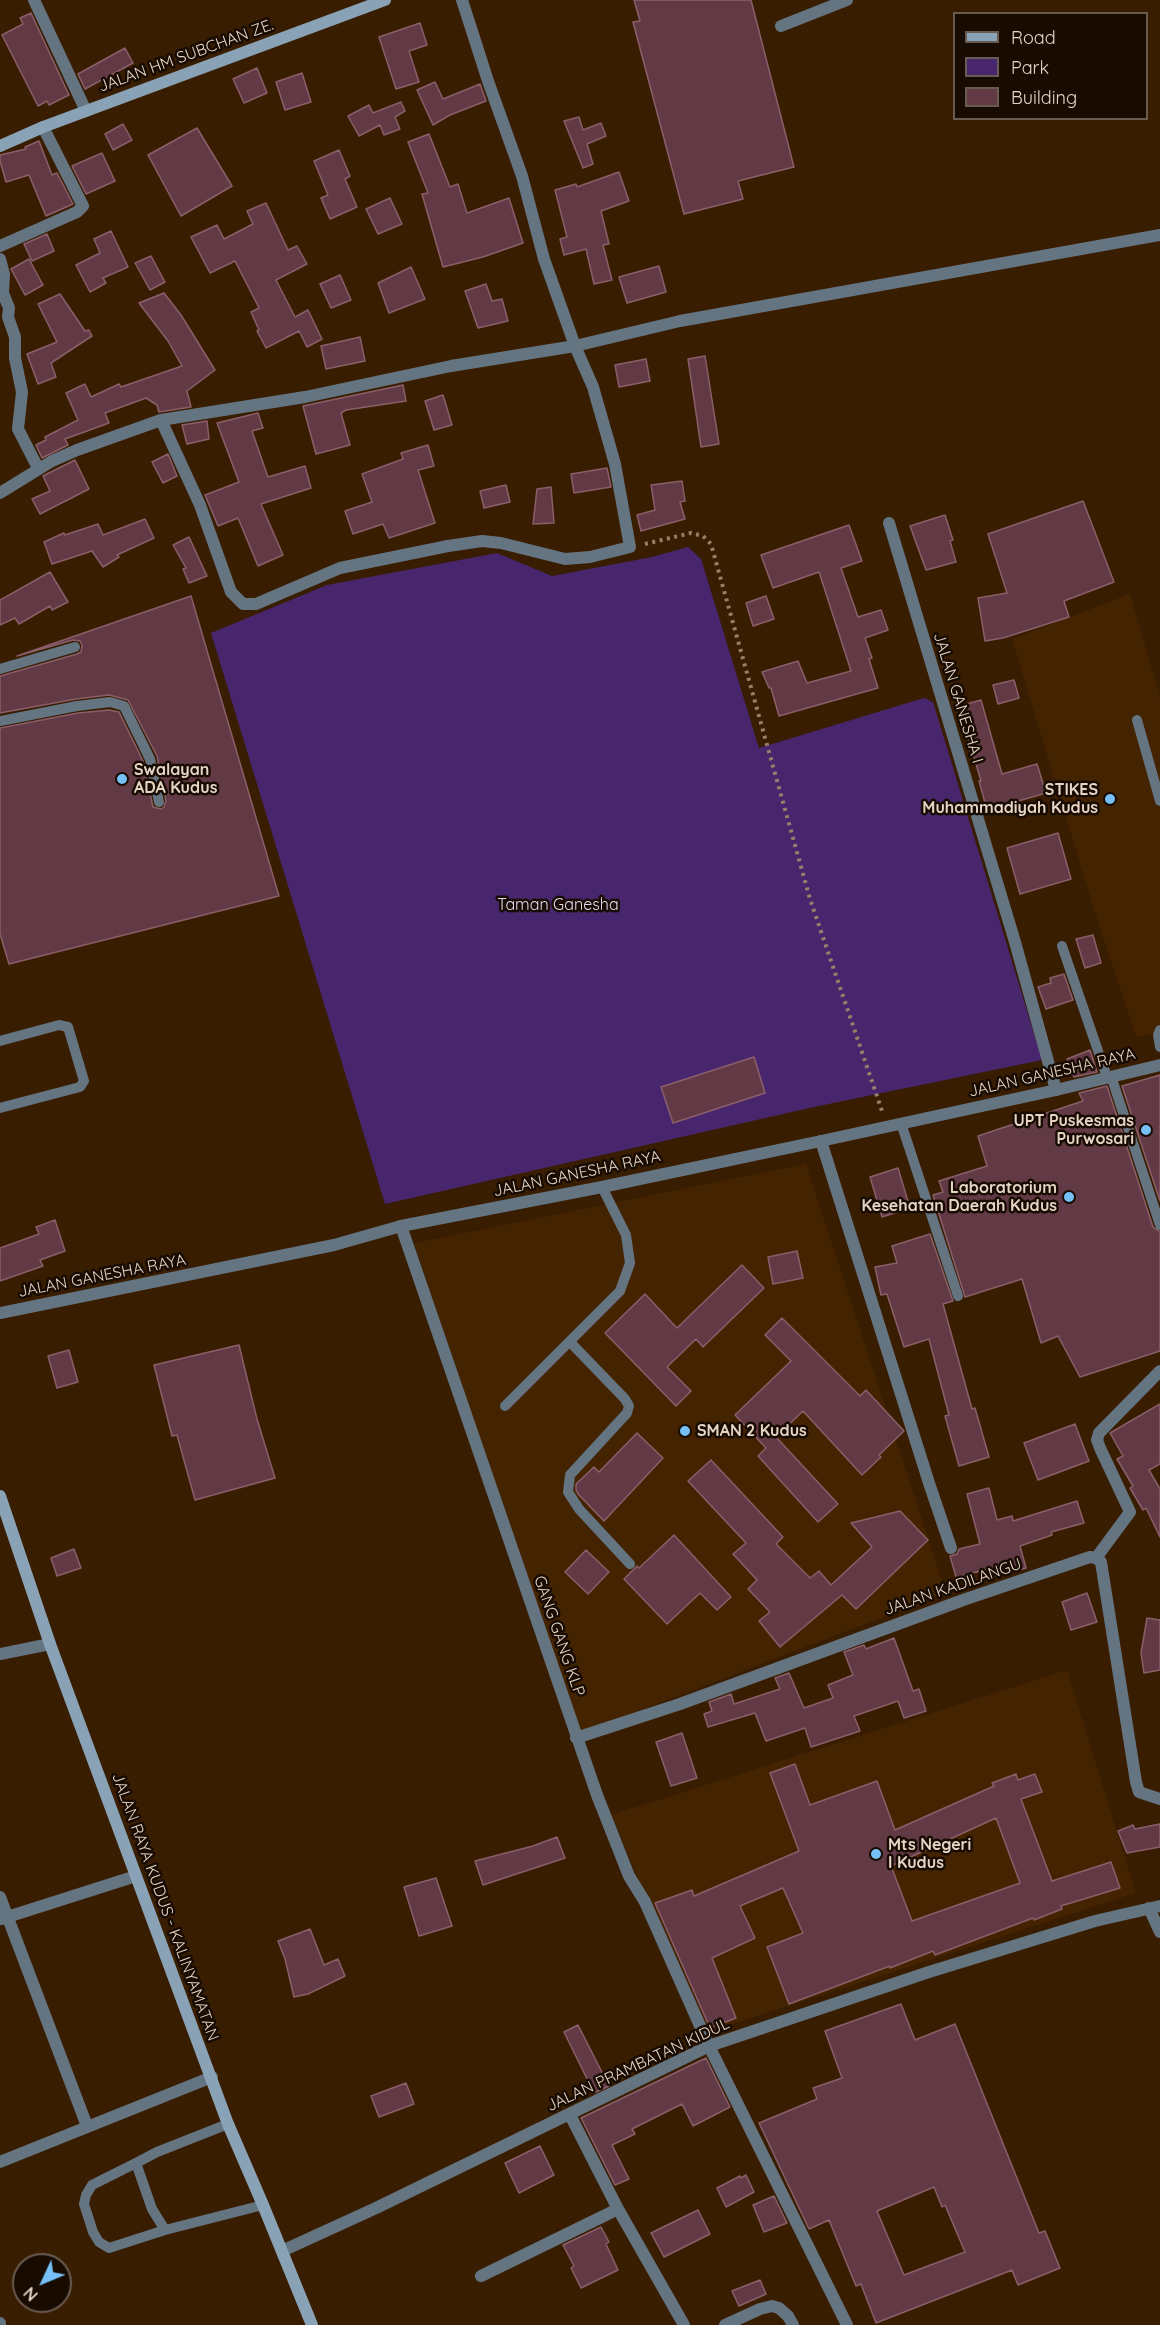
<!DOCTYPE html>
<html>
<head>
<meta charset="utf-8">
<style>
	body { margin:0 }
	#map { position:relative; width:1160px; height:2325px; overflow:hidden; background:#381d01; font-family:Quicksand,sans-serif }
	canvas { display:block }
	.legend { position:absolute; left:953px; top:12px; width:195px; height:108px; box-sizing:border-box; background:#170b02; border:2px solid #6a5b50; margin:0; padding:8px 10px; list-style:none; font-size:18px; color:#e6d4c4 }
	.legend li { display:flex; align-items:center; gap:12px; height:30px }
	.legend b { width:30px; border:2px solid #6a5b50 }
	.north { position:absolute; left:12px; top:2253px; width:60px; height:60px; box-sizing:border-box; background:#170b02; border:2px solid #6a5b50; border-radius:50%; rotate:226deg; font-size:16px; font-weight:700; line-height:24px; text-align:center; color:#e6d4c4 }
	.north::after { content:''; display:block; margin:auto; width:21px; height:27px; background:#76c0f7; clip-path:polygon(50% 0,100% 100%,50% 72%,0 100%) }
</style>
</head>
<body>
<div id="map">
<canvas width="1160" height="2325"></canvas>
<ul class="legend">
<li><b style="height:8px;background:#89a2b6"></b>Road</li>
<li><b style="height:16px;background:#48266e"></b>Park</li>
<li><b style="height:16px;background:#623a45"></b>Building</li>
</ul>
<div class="north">N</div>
</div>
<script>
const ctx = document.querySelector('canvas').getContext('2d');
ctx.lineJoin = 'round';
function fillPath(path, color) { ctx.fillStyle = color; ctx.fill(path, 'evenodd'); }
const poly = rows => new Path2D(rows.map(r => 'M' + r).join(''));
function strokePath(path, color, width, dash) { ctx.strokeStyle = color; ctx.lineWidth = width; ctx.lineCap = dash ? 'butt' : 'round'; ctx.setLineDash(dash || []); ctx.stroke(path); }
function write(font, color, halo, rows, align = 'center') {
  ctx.font = font + ' Quicksand,sans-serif'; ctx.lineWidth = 5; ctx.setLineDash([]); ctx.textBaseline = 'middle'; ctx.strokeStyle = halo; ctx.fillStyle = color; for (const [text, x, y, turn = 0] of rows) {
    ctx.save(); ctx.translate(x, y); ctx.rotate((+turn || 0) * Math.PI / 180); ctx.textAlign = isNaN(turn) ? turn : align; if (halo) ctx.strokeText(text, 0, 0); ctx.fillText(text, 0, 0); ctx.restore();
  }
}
fillPath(poly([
	[1130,594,1160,697,1160,1032,1136,1037,1091,900,1012,639],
	[806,1164,946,1593,579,1734,414,1243],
	[1067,1670,1136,1893,705,2033,611,1815]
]), '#442300');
fillPath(poly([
	[688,547,701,559,759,748,924,698,933,702,1042,1060,814,1107,385,1204,211,633,327,585,497,553,552,576,652,557]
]), '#48266e');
const building = poly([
	[634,0,751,0,794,167,738,181,743,199,684,214,633,22,640,21,634,0],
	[31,13,69,95,49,105,47,101,38,106,2,35,23,24,20,18,31,13],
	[420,23,427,45,409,51,419,82,396,89,379,37,420,23],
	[125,48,133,63,85,89,78,74,125,48],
	[257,68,267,93,244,103,233,79,257,68],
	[302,73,311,102,285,110,276,82,302,73],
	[435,82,443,99,480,84,486,101,450,115,433,125,417,90,435,82],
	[401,102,405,111,395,117,400,129,384,135,380,125,359,136,348,116,369,105,373,113,401,102],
	[579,117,583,130,601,123,606,136,587,144,593,164,583,168,564,121,579,117],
	[123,124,132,140,113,150,105,134,123,124],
	[197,128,232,186,181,216,148,155,197,128],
	[429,134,450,187,458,184,467,213,509,198,523,243,483,257,443,267,422,194,428,193,408,142,429,134],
	[39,141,52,175,57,173,73,204,46,216,29,175,6,182,0,161,0,155,26,149,25,147,39,141],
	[339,150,350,176,345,179,357,207,330,219,321,198,328,195,314,161,339,150],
	[102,153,115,181,86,194,72,166,102,153],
	[619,172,629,201,601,211,609,244,603,245,612,280,594,284,586,249,564,255,560,239,567,237,555,190,576,184,577,187,619,172],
	[390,198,402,224,378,234,366,209,390,198],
	[266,203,288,250,297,246,307,264,276,280,295,317,308,310,322,339,307,347,299,331,266,348,257,331,259,330,251,312,259,308,235,261,210,273,191,237,217,225,224,239,253,224,247,211,266,203],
	[111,231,128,267,103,278,106,283,90,292,76,265,100,253,94,239,111,231],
	[47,234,54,251,32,261,24,244,47,234],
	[151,256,165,282,150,290,135,263,151,256],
	[29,259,43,285,25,295,11,269,29,259],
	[659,266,666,292,627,303,619,277,659,266],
	[411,267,425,299,389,313,378,283,411,267],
	[340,275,351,300,331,308,320,284,340,275],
	[486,284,492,301,502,299,508,321,478,328,465,291,486,284],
	[164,293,181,315,215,370,187,391,191,407,159,412,157,405,146,398,105,413,109,423,65,439,68,445,42,458,36,445,46,440,45,437,78,420,66,393,85,384,91,397,119,384,121,387,182,366,168,341,139,303,164,293],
	[60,294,85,331,89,330,92,336,51,363,56,377,38,384,27,354,57,342,38,304,60,294],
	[360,337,365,361,326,369,321,346,360,337],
	[705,356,719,444,701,447,688,359,705,356],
	[646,359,650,381,619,387,615,365,646,359],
	[403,385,406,401,346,410,341,413,350,445,316,454,303,406,403,385],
	[443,395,452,425,434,430,425,401,443,395],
	[258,413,263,428,252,431,268,477,305,466,311,488,261,504,283,555,258,566,238,518,218,526,205,495,239,482,217,423,258,413],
	[207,421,209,439,187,444,182,425,207,421],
	[428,445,434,466,418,470,435,523,389,538,383,524,353,534,345,511,372,502,362,474,403,459,401,453,428,445],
	[168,454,177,476,163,483,152,462,168,454],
	[75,460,89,489,40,514,32,499,50,491,43,476,75,460],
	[607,468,611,487,574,493,571,474,607,468],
	[682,481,685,501,680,502,685,519,641,531,637,515,655,510,651,485,682,481],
	[506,485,510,502,484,508,480,491,506,485],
	[551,487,554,523,533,524,537,489,551,487],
	[1083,501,1114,582,1064,601,1069,617,1003,638,985,641,978,598,1007,593,988,534,1083,501],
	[945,515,953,540,950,541,956,562,926,570,910,526,945,515],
	[145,519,154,538,117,555,119,557,103,567,92,551,52,564,44,542,64,533,65,535,98,524,103,535,145,519],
	[849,525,862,561,841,568,858,617,881,610,888,630,865,638,872,658,869,659,878,688,779,716,771,688,769,688,762,672,798,661,807,683,851,671,819,572,773,588,761,555,849,525],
	[189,537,207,576,189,583,183,569,186,568,173,545,189,537],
	[50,572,68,602,52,610,50,606,19,624,15,618,0,625,0,600,50,572],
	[191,596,279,896,9,964,0,934,0,728,78,713,109,710,119,712,143,761,153,807,161,809,164,807,166,801,157,756,128,700,109,695,76,699,0,713,0,676,77,654,81,652,82,645,80,641,73,640,17,656,191,596],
	[766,596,774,619,753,626,746,603,766,596],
	[1014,680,1019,698,998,704,993,685,1014,680],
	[981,700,1002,774,1037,764,1046,793,987,810,979,781,981,781,959,706,981,700],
	[1058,833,1071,879,1020,894,1007,848,1058,833],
	[1093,935,1101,963,1085,968,1076,939,1093,935],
	[1064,974,1073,1000,1046,1009,1038,987,1051,983,1050,978,1064,974],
	[1090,1050,1097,1072,1074,1077,1067,1059,1090,1050],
	[754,1057,765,1093,673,1123,661,1087,754,1057],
	[1160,1075,1160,1201,1122,1086,1160,1075],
	[1107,1086,1153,1227,1160,1232,1160,1351,1080,1377,1058,1336,1041,1343,1022,1279,965,1297,933,1195,943,1192,939,1181,987,1166,978,1136,1083,1101,1079,1093,1107,1086],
	[898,1168,910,1208,882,1217,870,1177,898,1168],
	[55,1220,65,1251,40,1260,43,1266,0,1281,0,1248,39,1234,36,1227,55,1220],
	[930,1234,953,1301,943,1304,972,1409,975,1408,989,1457,959,1466,945,1416,949,1415,929,1339,904,1347,887,1294,881,1295,875,1267,897,1263,892,1246,930,1234],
	[797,1251,803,1278,773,1284,768,1257,797,1251],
	[742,1265,764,1288,703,1347,696,1339,667,1367,691,1391,676,1406,605,1333,645,1294,677,1328,742,1265],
	[782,1318,860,1396,866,1390,904,1431,879,1455,881,1457,862,1475,803,1411,776,1437,838,1504,818,1522,758,1456,766,1448,735,1415,791,1361,765,1335,782,1318],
	[239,1345,257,1419,275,1478,195,1500,177,1435,172,1436,154,1365,239,1345],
	[69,1350,78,1382,57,1388,48,1356,69,1350],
	[1160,1404,1160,1464,1149,1470,1160,1489,1160,1537,1146,1508,1143,1510,1130,1488,1133,1486,1117,1459,1123,1456,1110,1433,1160,1404],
	[1075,1424,1089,1461,1038,1480,1024,1443,1075,1424],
	[637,1433,663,1458,604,1521,578,1494,576,1490,576,1484,594,1467,599,1472,637,1433],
	[711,1460,783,1537,776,1544,810,1578,819,1571,831,1585,872,1547,851,1523,900,1511,928,1540,856,1609,842,1595,780,1647,759,1621,770,1612,748,1589,757,1580,733,1554,746,1543,688,1481,711,1460],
	[989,1488,997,1520,1012,1516,1013,1521,1077,1501,1084,1523,1051,1532,1052,1535,1020,1546,1026,1568,992,1577,989,1569,956,1577,950,1556,957,1554,959,1549,980,1544,967,1494,989,1488],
	[674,1535,731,1597,717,1610,700,1593,667,1624,624,1579,637,1566,639,1568,674,1535],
	[74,1549,81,1568,57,1576,51,1558,74,1549],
	[586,1550,609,1572,588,1594,565,1572,586,1550],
	[1087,1593,1097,1622,1071,1630,1062,1602,1087,1593],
	[1147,1618,1160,1620,1160,1670,1144,1673,1141,1653,1147,1618],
	[894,1638,913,1691,919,1689,926,1711,904,1718,898,1701,854,1716,860,1731,811,1747,805,1728,766,1741,755,1713,708,1727,704,1714,712,1711,709,1702,731,1694,734,1704,780,1689,775,1678,789,1673,804,1708,833,1698,828,1685,853,1675,844,1652,864,1645,866,1649,894,1638],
	[682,1733,697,1778,671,1786,656,1742,682,1733],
	[795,1764,810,1805,877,1781,895,1830,994,1786,992,1783,1016,1774,1018,1780,1035,1774,1042,1792,1021,1799,1052,1881,1111,1862,1120,1888,1061,1906,1062,1909,1034,1920,1033,1918,935,1955,933,1951,890,1968,890,1966,789,2004,767,1947,803,1933,783,1888,740,1906,755,1938,712,1958,736,2018,710,2028,655,1903,692,1890,694,1896,799,1851,770,1773,795,1764],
	[996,1818,1020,1883,912,1921,891,1866,996,1818],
	[1160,1824,1160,1847,1127,1853,1118,1831,1133,1825,1135,1829,1160,1824],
	[557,1837,565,1858,483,1885,475,1861,533,1846,557,1837],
	[436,1878,452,1926,419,1936,404,1887,436,1878],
	[310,1929,324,1965,338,1959,345,1976,308,1994,294,1997,285,1959,278,1941,310,1929],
	[901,2004,915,2040,955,2024,1039,2233,1045,2231,1060,2268,1018,2285,1012,2270,876,2323,861,2284,856,2286,829,2220,809,2229,759,2123,817,2099,813,2088,842,2078,825,2031,901,2004],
	[934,2187,942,2207,945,2205,965,2252,904,2275,877,2211,934,2187],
	[578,2025,609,2086,594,2093,564,2032,578,2025],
	[706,2058,730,2107,693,2126,682,2104,632,2129,635,2134,612,2145,629,2179,615,2185,581,2118,706,2058],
	[406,2083,414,2104,379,2117,371,2096,406,2083],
	[540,2146,554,2175,519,2193,505,2163,540,2146],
	[746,2175,754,2192,726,2207,717,2188,740,2176,741,2178,746,2175],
	[774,2196,787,2223,764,2232,753,2205,774,2196],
	[698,2210,710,2234,664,2257,651,2233,698,2210],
	[601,2227,609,2242,606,2244,618,2270,581,2288,571,2268,574,2266,563,2245,601,2227],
	[760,2280,766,2294,739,2306,732,2291,760,2280]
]);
fillPath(building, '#623a45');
strokePath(building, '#8a5f6a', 1.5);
strokePath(poly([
	[645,544,691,533,703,536,711,544,810,899,883,1114]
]), '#96806a', 4, [3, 4.5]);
strokePath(poly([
	[0,669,75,647],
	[1137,720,1160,801],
	[0,721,77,706,110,702,124,706,150,759,159,802],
	[1062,946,1107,1077],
	[1160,1030,1158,1035,1160,1047],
	[0,1041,59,1025,68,1027,84,1081,80,1087,0,1108],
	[1111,1076,1160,1225],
	[901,1123,958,1296],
	[570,1342,625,1399,629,1406,627,1413,570,1475,568,1492,579,1509,630,1564],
	[505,1406,620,1291,630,1263,626,1235,602,1187],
	[228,2124,157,2152,136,2163,152,2209,165,2230,263,2205],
	[136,2163,92,2185,86,2195,84,2204,93,2232,99,2242,109,2248,165,2230]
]), '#657481', 10);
strokePath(poly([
	[34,0,86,111],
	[781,26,847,0],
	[0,246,77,212,83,206,43,127],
	[0,259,4,274,3,293,9,308,8,317,15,337,15,358,22,392,18,429,38,468],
	[161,420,200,505,231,592,243,604,256,604,340,568,448,546,482,541,501,543,565,559,590,557,630,547,615,464,593,387,575,346,544,259,522,176,488,81,462,0],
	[0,493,52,461,77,450,161,420,305,397,451,366,575,346,680,321,1160,235],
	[889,523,1015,942,1056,1090],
	[821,1141,929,1483,951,1548],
	[401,1226,597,1795,629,1876,645,1902,709,2046,847,2325],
	[1096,1558,1130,1512,1100,1448,1097,1440,1099,1433,1160,1371],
	[0,1654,50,1644],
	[576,1738,680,1704,966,1599,1090,1557,1096,1558,1101,1562,1136,1782,1139,1792,1160,1799],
	[0,1897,87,2126],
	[1149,1908,1160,1932],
	[1,1919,136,1876],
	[570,2115,618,2209,684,2325],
	[0,2162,212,2077],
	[282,2251,376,2208,709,2046,929,1972,1095,1921,1160,1906],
	[481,2276,618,2209],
	[0,2323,0,2325],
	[725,2325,760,2309,772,2306,779,2308,788,2316,793,2325]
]), '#657481', 12);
strokePath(poly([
	[0,1313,334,1245,401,1226,602,1187,821,1141,1056,1090,1160,1065]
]), '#657481', 12);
strokePath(poly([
	[0,146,43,127,385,0],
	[0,1496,50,1644,228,2124,263,2205,312,2325]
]), '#89a2b6', 12);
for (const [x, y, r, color] of [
	[122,779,6,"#76c0f7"],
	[1110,799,6,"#76c0f7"],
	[1146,1130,6,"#76c0f7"],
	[1069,1197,6,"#76c0f7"],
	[685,1431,6,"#76c0f7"],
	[876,1854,6,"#76c0f7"]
]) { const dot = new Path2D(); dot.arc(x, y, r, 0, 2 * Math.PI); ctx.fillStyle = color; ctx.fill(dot); strokePath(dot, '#170b02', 2); }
write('16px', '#e6d4c4', '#170b02', [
	["JALAN HM SUBCHAN ZE.",186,56,-20],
	["JALAN GANESHA I",958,698,73],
	["JALAN GANESHA RAYA",1052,1073,-13],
	["JALAN GANESHA RAYA",577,1174,-12],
	["JALAN GANESHA RAYA",102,1276,-11],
	["JALAN KADILANGU",953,1587,-19],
	["GANG GANG KLP",559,1636,71],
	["JALAN RAYA KUDUS - KALINYAMATAN",165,1907,70],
	["JALAN PRAMBATAN KIDUL",638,2065,-25]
]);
write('bold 16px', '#e6d4c4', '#170b02', [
	["Swalayan",134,770],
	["ADA Kudus",134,788],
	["STIKES",1098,790,"right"],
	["Muhammadiyah Kudus",1098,808,"right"],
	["UPT Puskesmas",1134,1121,"right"],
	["Purwosari",1134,1139,"right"],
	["Laboratorium",1057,1188,"right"],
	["Kesehatan Daerah Kudus",1057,1206,"right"],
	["SMAN 2 Kudus",697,1431],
	["Mts Negeri",888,1845],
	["I Kudus",888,1863]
], 'left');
write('16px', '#e2d9f1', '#170b02', [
	["Taman Ganesha",558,905]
]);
</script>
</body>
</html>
